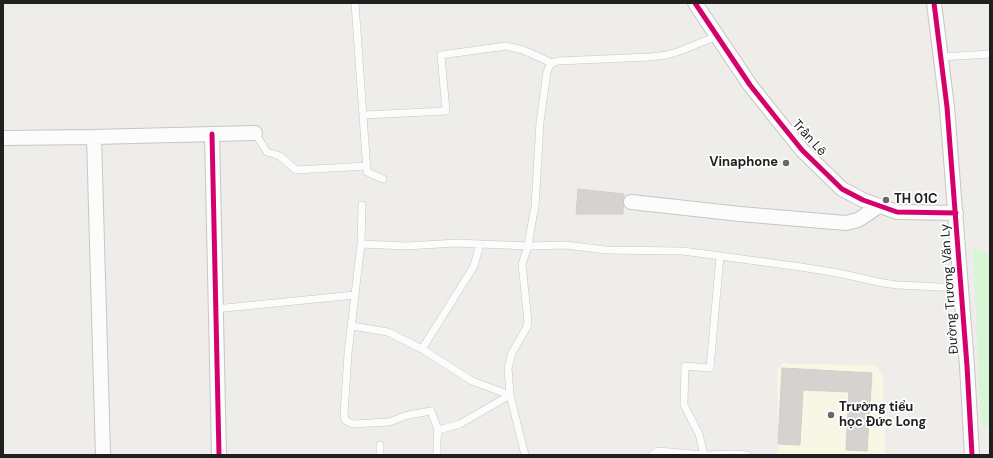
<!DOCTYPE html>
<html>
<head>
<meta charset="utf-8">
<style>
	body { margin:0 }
	#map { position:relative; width:993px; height:458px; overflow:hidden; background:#efede9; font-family:"DM Sans",sans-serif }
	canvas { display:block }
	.frame { position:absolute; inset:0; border:4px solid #202020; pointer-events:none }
</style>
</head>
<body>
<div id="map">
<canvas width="993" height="458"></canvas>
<div class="frame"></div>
</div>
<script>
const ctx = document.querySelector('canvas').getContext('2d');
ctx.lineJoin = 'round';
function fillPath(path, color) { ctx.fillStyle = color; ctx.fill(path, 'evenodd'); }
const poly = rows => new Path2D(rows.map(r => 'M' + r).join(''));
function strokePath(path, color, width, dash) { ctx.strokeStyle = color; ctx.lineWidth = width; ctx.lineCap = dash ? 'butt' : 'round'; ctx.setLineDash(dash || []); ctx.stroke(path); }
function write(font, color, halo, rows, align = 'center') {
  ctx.font = font + ' "DM Sans",sans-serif'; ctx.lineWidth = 3.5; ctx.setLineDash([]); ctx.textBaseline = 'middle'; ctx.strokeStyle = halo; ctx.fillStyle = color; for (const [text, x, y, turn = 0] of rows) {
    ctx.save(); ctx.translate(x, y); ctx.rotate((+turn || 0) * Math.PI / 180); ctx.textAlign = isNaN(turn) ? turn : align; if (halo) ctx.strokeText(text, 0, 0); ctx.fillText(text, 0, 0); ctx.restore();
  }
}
fillPath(poly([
	[782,364,876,365,883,377,885,455,778,455,777,370]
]), '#f8f6e5');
fillPath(poly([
	[973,247,990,255,990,426,981,425]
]), '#d6f6d5');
const building = poly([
	[578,189,624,194,623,214,576,214,578,189],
	[782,368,872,373,867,451,846,450,849,392,803,390,800,445,778,444,782,368]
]);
fillPath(building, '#d5d3d0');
strokePath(building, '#d2ceca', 1);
const service = poly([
	[355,3,367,172,383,179],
	[941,57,990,54],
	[364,115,446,111,441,55,506,46,523,50,552,63],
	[255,133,267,152,280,156,296,170,367,166],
	[362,205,361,244,348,353,344,415,345,420,352,424,389,422,408,415,431,411,438,430],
	[361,244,406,246,457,243,528,246,565,245,606,250,683,251,801,267,838,273,883,283,898,285,961,288],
	[215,309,355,295],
	[352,326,388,332,422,349,472,381,510,395],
	[422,349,474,266,480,244],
	[380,445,380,455],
	[437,455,437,439,438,430,460,424,510,395],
	[525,455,510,395,508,368,512,353,527,327,528,322,522,264,528,246,533,216,535,207,540,122,547,72,549,67,552,63,558,61,650,57,667,55,680,51,717,36],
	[652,455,658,451,704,455,735,454,747,455],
	[704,455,699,434,684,405,685,366,710,368,720,256]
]);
const minor = poly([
	[695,3,750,85,781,124,802,150,842,189,863,200,897,212,956,213],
	[934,3,947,107,967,366,972,455],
	[212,134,219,455],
	[94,137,103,455],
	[3,138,94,137,255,133],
	[631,202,740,214,846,223,858,220,879,206]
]);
strokePath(service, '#c7c6c5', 8);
strokePath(minor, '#c7c6c5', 16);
strokePath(service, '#fdfcfc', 7);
strokePath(minor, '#fdfcfc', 14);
strokePath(poly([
	[695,3,750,85,781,124,802,150,842,189,863,200,897,212,956,213],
	[934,3,947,107,967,366,972,455],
	[212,134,219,455]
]), '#d6006c', 5);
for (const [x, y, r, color] of [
	[786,163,4,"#686866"],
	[886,200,4,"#686866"],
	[831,415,4,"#686866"]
]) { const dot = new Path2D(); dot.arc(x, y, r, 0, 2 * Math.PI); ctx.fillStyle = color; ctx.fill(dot); strokePath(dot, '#fff', 1.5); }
write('13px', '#202020', '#fff', [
	["Trần Lê",809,138,48],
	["Đường Trương Văn Ly",950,289,-94]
]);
write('bold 13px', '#202020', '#fff', [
	["Vinaphone",778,163,"right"],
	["TH 01C",894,200],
	["Trường tiểu",839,408],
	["học Đức Long",839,423]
], 'left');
</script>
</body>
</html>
